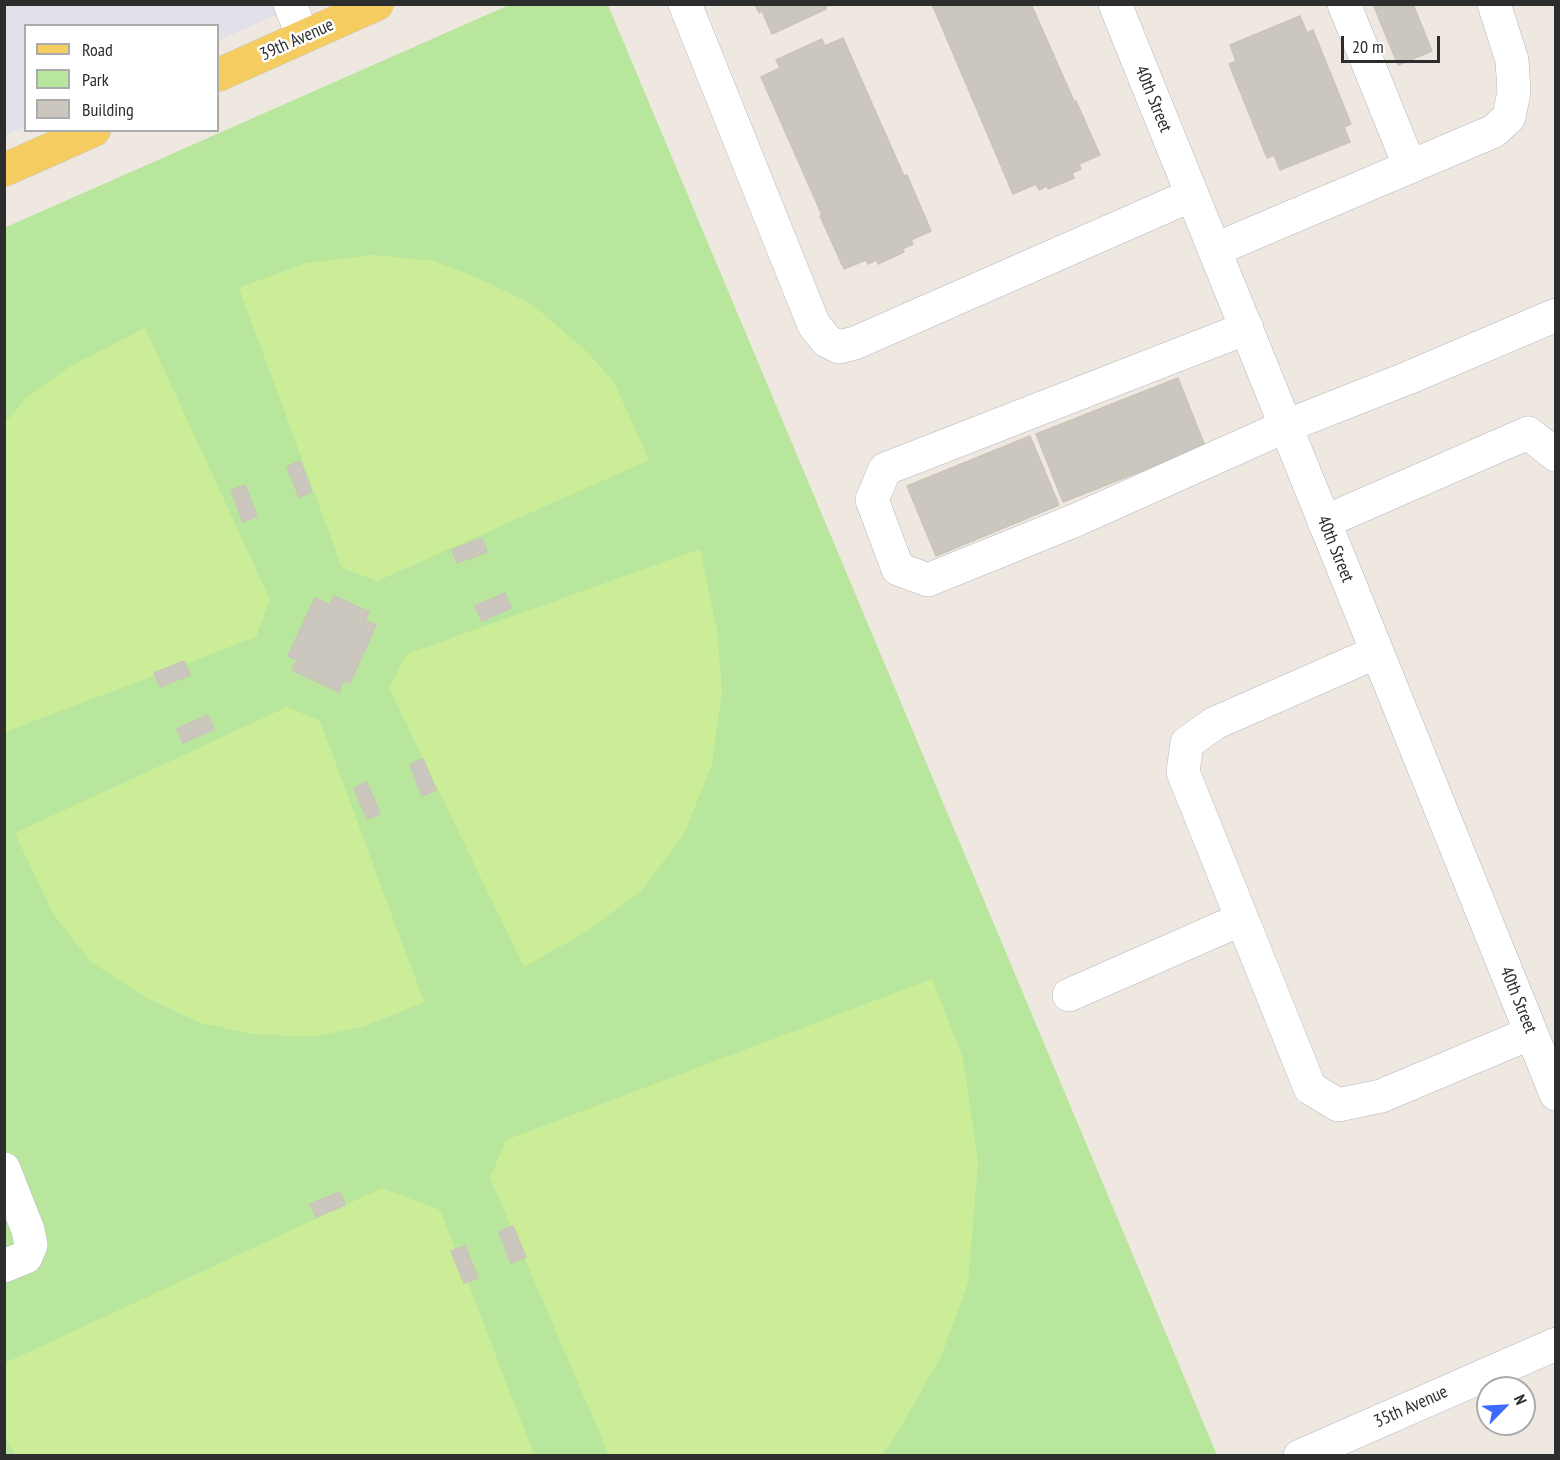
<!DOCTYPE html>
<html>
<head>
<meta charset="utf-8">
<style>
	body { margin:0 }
	#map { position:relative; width:1560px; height:1460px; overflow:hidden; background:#efe8e0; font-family:"PT Sans Narrow",sans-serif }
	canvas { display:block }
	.frame { position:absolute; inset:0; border:6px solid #2d2d2d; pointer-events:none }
	.legend { position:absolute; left:24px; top:24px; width:195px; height:108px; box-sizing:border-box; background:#fff; border:2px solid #ababab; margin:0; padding:8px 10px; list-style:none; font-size:18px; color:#2d2d2d }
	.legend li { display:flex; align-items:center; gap:12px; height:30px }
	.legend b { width:30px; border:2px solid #ababab }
	.north { position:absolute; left:1476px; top:1376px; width:60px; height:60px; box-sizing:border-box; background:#fff; border:2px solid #ababab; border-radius:50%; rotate:66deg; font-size:16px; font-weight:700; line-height:24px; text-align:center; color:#2d2d2d }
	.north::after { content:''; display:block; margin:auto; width:21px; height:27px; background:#3e68fe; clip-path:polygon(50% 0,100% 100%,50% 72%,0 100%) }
	.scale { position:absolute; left:1341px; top:36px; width:99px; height:27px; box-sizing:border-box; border:3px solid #2d2d2d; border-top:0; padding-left:8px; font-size:18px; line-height:21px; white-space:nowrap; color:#2d2d2d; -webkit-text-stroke:4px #fff; paint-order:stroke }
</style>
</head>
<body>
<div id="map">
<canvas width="1560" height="1460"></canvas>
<div class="frame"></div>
<ul class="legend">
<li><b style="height:8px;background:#f4cc5f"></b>Road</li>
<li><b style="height:16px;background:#b8e69c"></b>Park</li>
<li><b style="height:16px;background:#cbc6be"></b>Building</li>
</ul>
<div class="north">N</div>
<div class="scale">20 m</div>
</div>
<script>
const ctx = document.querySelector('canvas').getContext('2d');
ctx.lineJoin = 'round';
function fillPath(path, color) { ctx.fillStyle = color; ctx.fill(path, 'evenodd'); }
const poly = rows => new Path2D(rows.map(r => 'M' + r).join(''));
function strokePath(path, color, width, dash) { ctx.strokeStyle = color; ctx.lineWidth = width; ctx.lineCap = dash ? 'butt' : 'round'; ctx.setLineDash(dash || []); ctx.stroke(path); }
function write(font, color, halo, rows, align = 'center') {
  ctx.font = font + ' "PT Sans Narrow",sans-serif'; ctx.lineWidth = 5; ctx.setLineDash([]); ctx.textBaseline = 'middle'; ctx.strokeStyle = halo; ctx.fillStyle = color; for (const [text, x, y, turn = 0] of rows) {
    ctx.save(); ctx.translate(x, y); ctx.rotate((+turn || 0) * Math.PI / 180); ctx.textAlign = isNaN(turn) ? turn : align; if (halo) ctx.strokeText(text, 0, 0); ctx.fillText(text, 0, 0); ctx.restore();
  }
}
fillPath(poly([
	[4,5,298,5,218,41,218,26,26,26,25,126,5,136]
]), '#e2e0e8');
fillPath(poly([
	[509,5,608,5,1217,1455,5,1455,4,228]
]), '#b8e69c');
fillPath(poly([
	[374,255,434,261,480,279,532,304,585,350,614,382,649,460,377,581,342,568,239,288,306,263],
	[145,328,270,600,256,637,5,732,5,423,26,398,69,367],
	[700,549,717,630,722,690,712,764,684,834,641,891,586,932,524,967,389,688,407,654],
	[287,707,320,721,424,1002,363,1027,315,1036,258,1035,200,1023,145,997,91,962,53,914,15,833],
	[932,979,963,1058,978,1162,968,1283,941,1357,890,1445,880,1455,609,1455,490,1178,506,1140],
	[382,1188,440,1210,534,1455,16,1456,5,1438,5,1363]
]), '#cced98');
const building = poly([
	[755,4,831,4,825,7,826,9,772,34,762,11,759,13,755,4],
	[932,4,1031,4,1074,101,1076,101,1100,155,1079,164,1081,169,1072,173,1074,178,1048,189,1047,186,1039,190,1036,184,1013,194,932,4],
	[1373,4,1413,4,1432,51,1398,65,1373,4],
	[1300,16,1307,33,1313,30,1351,124,1344,127,1350,142,1280,170,1274,155,1267,158,1229,64,1236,61,1230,45,1300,16],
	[843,38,904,176,907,175,931,231,911,240,913,244,902,249,904,252,878,264,877,260,868,264,866,260,844,269,820,216,822,215,761,77,780,68,776,60,822,39,825,46,843,38],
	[1178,378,1205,446,1063,502,1036,434,1178,378],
	[1030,436,1059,505,936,556,907,486,1030,436],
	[300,461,312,492,299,497,287,467,300,461],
	[245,485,257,516,243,522,231,490,245,485],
	[482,538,487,552,457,563,452,550,482,538],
	[505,593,511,608,482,621,475,606,505,593],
	[334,596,369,612,365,620,376,625,350,683,344,680,339,692,292,670,297,660,288,656,315,598,330,605,334,596],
	[184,661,190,675,160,687,154,673,184,661],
	[208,715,214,729,183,743,177,729,208,715],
	[423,759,436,790,422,796,410,765,423,759],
	[367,782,380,814,367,819,354,788,367,782],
	[340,1192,345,1205,316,1217,310,1204,340,1192],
	[513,1226,526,1257,511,1263,499,1232,513,1226],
	[465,1246,478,1278,464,1283,451,1251,465,1246]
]);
fillPath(building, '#cbc6be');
strokePath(building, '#cbc4b9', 1.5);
const minor = poly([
	[290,4,303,37],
	[685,4,814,325,827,341,839,347,855,343,1192,195],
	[1115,4,1556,1094],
	[1344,4,1410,167],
	[1214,250,1494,131,1509,117,1514,92,1512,60,1494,4],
	[1247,328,885,469,872,500,898,569,928,580,1076,520,1286,426,1408,378,1556,315],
	[1324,522,1528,433,1556,455],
	[1377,652,1215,723,1187,743,1183,772,1310,1088,1338,1105,1381,1096,1531,1033],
	[1069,995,1242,919],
	[4,1169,28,1230,31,1245,26,1257,4,1266],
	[1300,1456,1556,1344]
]);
const major = poly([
	[218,75,377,4],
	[4,170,94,130]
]);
strokePath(minor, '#b3b7c1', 34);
strokePath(major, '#c8c8c8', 34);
strokePath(minor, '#fff', 33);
strokePath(major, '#f4cc5f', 33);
write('18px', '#2d2d2d', '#fff', [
	["39th Avenue",297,40,-24],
	["40th Street",1153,99,68],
	["40th Street",1335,549,68],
	["40th Street",1518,1000,68],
	["35th Avenue",1411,1407,-24]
]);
</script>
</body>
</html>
